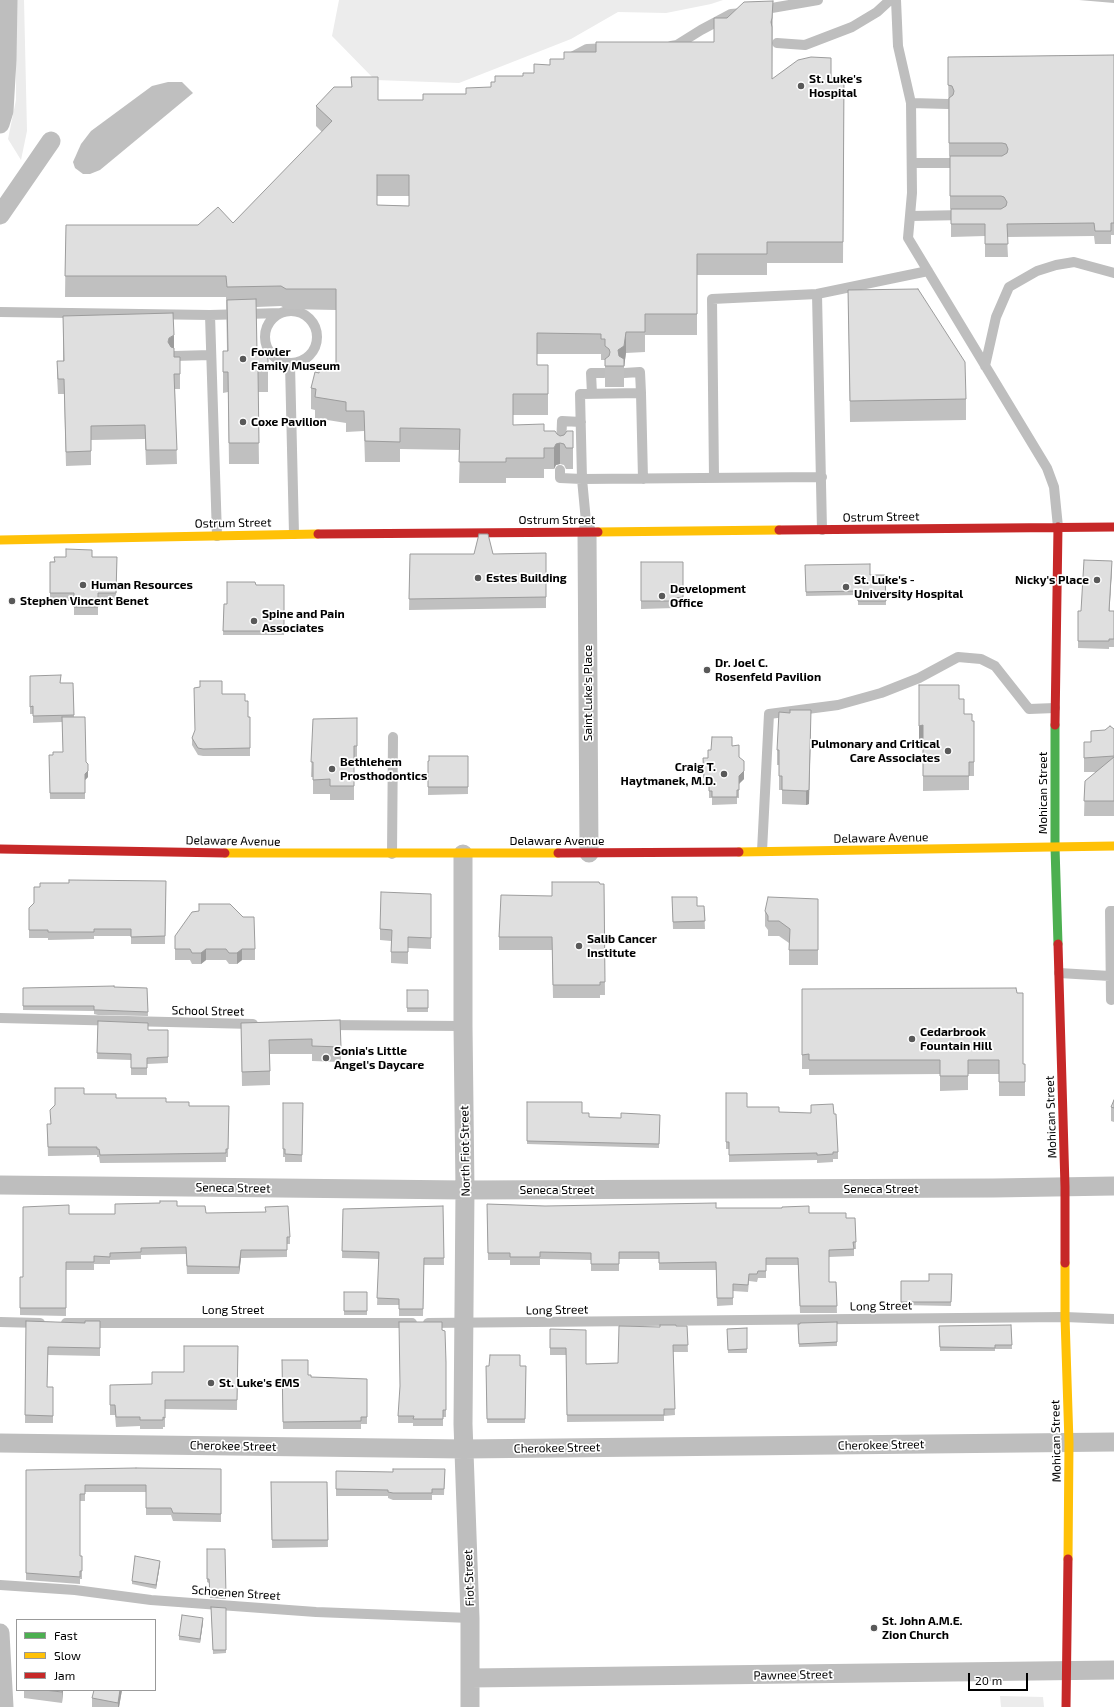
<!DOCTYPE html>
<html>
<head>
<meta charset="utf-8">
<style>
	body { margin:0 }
	#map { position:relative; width:1114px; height:1707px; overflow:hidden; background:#fff; font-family:"Exo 2",sans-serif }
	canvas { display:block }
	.legend { position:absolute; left:16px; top:1619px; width:140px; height:72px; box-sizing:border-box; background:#fff; border:1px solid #999; margin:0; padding:5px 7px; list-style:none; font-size:12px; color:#000 }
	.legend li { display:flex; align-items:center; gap:8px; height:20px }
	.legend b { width:20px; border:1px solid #999 }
	.scale { position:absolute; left:968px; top:1673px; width:60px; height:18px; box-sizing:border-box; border:2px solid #000; border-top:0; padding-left:5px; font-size:12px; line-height:14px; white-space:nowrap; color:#000; -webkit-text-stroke:3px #fff; paint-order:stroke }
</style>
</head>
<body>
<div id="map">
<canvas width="1114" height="1707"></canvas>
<ul class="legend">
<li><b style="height:5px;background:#4caf50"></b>Fast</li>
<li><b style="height:5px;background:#ffc107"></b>Slow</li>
<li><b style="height:5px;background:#c62828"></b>Jam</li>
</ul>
<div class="scale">20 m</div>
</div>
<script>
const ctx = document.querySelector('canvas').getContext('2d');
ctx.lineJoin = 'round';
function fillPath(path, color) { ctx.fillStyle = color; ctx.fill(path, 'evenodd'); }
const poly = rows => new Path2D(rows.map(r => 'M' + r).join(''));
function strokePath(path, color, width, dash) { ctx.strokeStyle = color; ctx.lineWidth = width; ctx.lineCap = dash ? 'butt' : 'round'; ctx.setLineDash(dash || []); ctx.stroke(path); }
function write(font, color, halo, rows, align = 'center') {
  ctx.font = font + ' "Exo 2",sans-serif'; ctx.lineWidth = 3.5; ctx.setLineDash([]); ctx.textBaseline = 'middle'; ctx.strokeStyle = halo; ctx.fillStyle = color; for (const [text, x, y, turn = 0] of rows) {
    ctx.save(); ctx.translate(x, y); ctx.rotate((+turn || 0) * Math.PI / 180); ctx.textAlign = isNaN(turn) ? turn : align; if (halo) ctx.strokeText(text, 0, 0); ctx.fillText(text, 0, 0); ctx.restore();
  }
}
fillPath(poly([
	[16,0,24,0,27,131,21,160,8,139,16,100],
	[339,0,723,0,711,4,666,13,618,12,571,39,459,83,375,80,332,36],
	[1000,1696,1043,1697,1044,1707,1001,1707]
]), '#ececec');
fillPath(poly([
	[168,82,182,82,193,93,100,170,90,174,83,174,75,168,73,162,81,144,91,131,152,86]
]), '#bfbfbf');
strokePath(poly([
	[896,0,898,46,911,103,912,193,908,238,1047,468,1054,487,1058,527],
	[760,10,818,0],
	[777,43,805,45,852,27,877,12,890,0],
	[671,46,677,45,701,30,731,14,743,13],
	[570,58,587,49,609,48],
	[911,103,948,104],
	[912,163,962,163],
	[911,216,965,215],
	[817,294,822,530],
	'265 337a26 26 0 1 1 52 0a26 26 0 1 1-52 0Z',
	[0,312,210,315],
	[174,356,211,355],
	[290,364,294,534],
	[985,366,996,317,1009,287,1037,271,1056,265,1074,262,1114,273],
	[624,373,640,372,641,393],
	[592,394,591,373,604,373],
	[561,448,562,421,581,422],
	[560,470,560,478,582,479,822,477],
	[714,478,712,299,817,294,928,271],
	[587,532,582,479,580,394,641,393,643,479],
	[217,536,210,315,281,313],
	[762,851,769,714,838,705,881,693,919,678,958,657,981,659,995,666,1029,709,1055,708],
	[392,854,393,737],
	[1114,911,1110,911,1111,1000,1114,999],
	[1059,973,1110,976],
	[0,1018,253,1024],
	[327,1025,463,1026],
	[0,1322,40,1323],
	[66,1323,412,1323],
	[428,1323,1065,1317,1114,1319],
	[0,1585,75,1590,151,1600,316,1612,470,1618]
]), '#bebebe', 10);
strokePath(poly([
	[0,124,4,111,7,60,8,0],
	[0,215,51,141],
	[587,532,589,853],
	[463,854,463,1026,465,1190,463,1424,470,1618,470,1707],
	[0,1185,465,1190,994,1188,1114,1186],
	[0,1443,464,1449,1114,1442],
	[0,1633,4,1707],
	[471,1678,1114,1670]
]), '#bebebe', 19);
strokePath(poly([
	[1055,725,1055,847,1058,944]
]), '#4caf50', 9);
strokePath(poly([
	[598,532,779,530],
	[0,540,318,534],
	[739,852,1114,846],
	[225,853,558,853],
	[1065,1263,1065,1317,1069,1443,1068,1559]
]), '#ffc107', 9);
strokePath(poly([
	[779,530,1114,527],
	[318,534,598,532],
	[1055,725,1058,527],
	[0,849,225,853],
	[558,853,739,852],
	[1058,944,1065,1187,1065,1263],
	[1066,1707,1068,1559]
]), '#c62828', 9);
fillPath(poly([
	[1079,0,1114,0,1114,3],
	[773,1,772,79,844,79,843,263,767,263,767,275,697,275,697,335,645,335,645,352,626,353,624,367,624,387,605,387,605,360,601,360,601,354,537,354,537,365,548,365,548,415,513,415,513,425,544,431,560,436,564,435,573,431,573,469,566,469,564,465,560,464,556,465,554,469,544,469,544,478,506,478,506,483,459,483,460,450,400,449,400,462,365,462,364,431,346,432,346,423,315,418,315,410,311,409,311,388,319,373,336,367,336,310,286,309,281,306,256,307,257,351,268,360,268,392,258,392,259,464,229,464,228,392,223,393,223,351,227,351,226,297,65,297,66,225,198,225,233,223,322,132,316,126,316,106,378,100,423,100,466,94,491,87,495,82,523,76,534,73,550,65,564,59,596,52,714,42,727,18],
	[377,196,409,196,409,206,377,205],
	[1114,55,1114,235,1111,235,1111,244,1095,244,1094,236,1007,237,1008,257,985,257,985,236,951,237,951,209,1001,209,950,209,950,156,1002,156,949,156,948,57],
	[848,290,966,399,966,420,850,422],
	[63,316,174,348,174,357,180,357,180,389,175,389,177,464,146,465,145,439,91,440,91,465,66,466,64,394,58,394,57,375,57,361,63,361],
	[546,553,546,608,409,610,410,554,493,554],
	[92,557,117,557,116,601,98,601,98,615,74,615,74,601,50,601,50,562],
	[641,562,683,597,683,605,675,605,675,608,641,609],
	[805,565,870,575,885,575,886,605,858,605,858,595,806,596],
	[1112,568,1109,611,1114,611,1114,647,1109,647,1109,649,1078,648,1078,611,1081,611],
	[256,585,284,585,284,635,223,635,224,604,227,604],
	[30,676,61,683,73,683,74,717,86,762,88,777,85,780,85,799,50,799,49,755,53,755,63,752,62,722,33,723,33,714,30,714],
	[919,685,959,699,964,714,972,721,974,721,974,776,969,776,969,790,923,791,923,740,919,740],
	[222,694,245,701,248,717,250,717,250,756,203,756,198,755,192,745,192,738],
	[790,713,809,804,806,805,782,804,782,790,779,790,779,765,777,765,777,750],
	[313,719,357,746,357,761,354,761,354,800,330,800,330,794,313,794,313,777,311,777],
	[1114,729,1114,816,1084,816,1085,781,1096,772,1084,772,1084,742,1091,742,1105,730],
	[732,746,739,757,744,779,739,783,739,798,737,798,737,804,712,805,712,798,709,798,709,785,704,785,703,758,708,758,711,750],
	[428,761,468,787,468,794,428,795],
	[166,881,165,944,131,944,131,936,94,936,94,939,48,940,48,938,29,938,29,908,34,903,40,887,69,883],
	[600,884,604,884,605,995,600,995,600,998,553,998,552,950,499,950,499,937,552,896],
	[431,894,431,949,408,948,408,964,391,963,391,941,380,940,380,929],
	[672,897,697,906,704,906,705,929,673,929],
	[818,899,818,965,789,965,789,943,779,936,768,936,768,930,765,926,765,911],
	[175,936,255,949,255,960,242,960,237,964,229,964,226,960,206,960,201,964,192,964,190,960,175,960],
	[114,987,147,988,148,1016,98,1015,94,1014,94,1011,23,1010,23,988],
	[802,989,1017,993,1023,1064,1025,1064,1025,1096,999,1096,999,1074,968,1074,968,1090,940,1091,940,1074,809,1075,809,1069,802,1069],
	[407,990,428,990,428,1012,407,1012],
	[340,1020,341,1062,312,1061,312,1054,270,1054,270,1085,242,1086,241,1023],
	[98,1021,148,1030,168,1030,168,1063,147,1064,147,1075,131,1075,131,1060,97,1059],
	[726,1093,747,1107,779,1112,834,1114,838,1152,838,1159,833,1159,833,1162,817,1163,817,1160,729,1162,729,1149,726,1149],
	[84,1094,116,1098,166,1102,189,1106,229,1106,228,1157,226,1157,226,1162,100,1163,99,1157,97,1157,97,1155,48,1156,47,1124,51,1124],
	[1114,1100,1114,1122,1111,1121,1111,1107],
	[527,1102,582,1113,589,1117,621,1118,660,1115,659,1148,527,1144],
	[283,1103,303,1103,302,1162,285,1162,285,1157,283,1157],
	[487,1204,545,1206,716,1208,809,1213,846,1218,855,1218,856,1249,854,1249,854,1256,829,1257,829,1282,836,1282,837,1313,800,1313,798,1265,766,1265,766,1278,758,1278,757,1282,749,1281,748,1292,733,1291,733,1305,717,1306,716,1270,659,1270,659,1259,619,1259,619,1271,591,1271,591,1260,540,1259,540,1265,510,1265,510,1260,488,1260],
	[177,1206,206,1213,290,1237,290,1244,287,1244,287,1257,241,1258,239,1274,187,1274,186,1254,141,1255,141,1259,110,1260,110,1264,94,1264,94,1270,66,1270,66,1316,20,1315,20,1277,23,1277,69,1214,115,1214],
	[443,1206,444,1265,424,1265,423,1316,399,1316,399,1305,377,1305,379,1259,342,1258,343,1209],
	[952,1274,951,1306,901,1305,901,1281,929,1281],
	[344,1292,367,1292,367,1315,344,1315],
	[26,1321,85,1323,100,1321,100,1356,48,1355,47,1387,53,1387,53,1423,25,1423],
	[837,1322,837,1346,799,1347,798,1324],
	[1011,1325,1012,1349,995,1349,995,1351,940,1351,939,1326],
	[676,1326,687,1326,688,1352,673,1352,675,1415,664,1416,664,1421,567,1422,566,1355,550,1355,550,1329,586,1364,618,1363,660,1327],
	[747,1328,747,1353,728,1353,727,1329],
	[442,1330,446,1362,446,1417,443,1417,443,1426,413,1426,413,1423,398,1423,398,1416],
	[238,1346,237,1410,165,1409,165,1427,163,1427,163,1429,140,1429,140,1426,116,1427,115,1415,110,1415,110,1385,152,1384,184,1372],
	[282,1360,308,1375,311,1377,367,1379,367,1424,361,1424,361,1429,283,1429],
	[486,1366,526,1366,525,1423,487,1423],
	[221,1469,221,1522,173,1521,171,1515,146,1515,146,1492,85,1492,85,1501,80,1501,80,1556,82,1556,82,1579,80,1579,80,1584,26,1580,26,1470],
	[445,1469,444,1495,432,1495,432,1500,393,1500,388,1498,388,1496,336,1496,336,1471,393,1472],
	[271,1482,327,1482,328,1547,272,1548],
	[207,1549,226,1595,226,1599,210,1598,209,1583,207,1582],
	[160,1564,156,1589,132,1584,132,1581],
	[211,1607,226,1608,226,1653,213,1654],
	[203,1622,200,1643,179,1640,179,1636],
	[24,1690,63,1690,62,1703,24,1698],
	[122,1690,119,1707,92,1707,92,1698]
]), '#c0c0c0');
fillPath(poly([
	[772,18,772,99,771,22],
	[626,332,626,353,624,367,624,366,618,366,618,350],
	[174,335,174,350,168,357,168,342,169,338],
	[560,443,560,464,556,465,554,469,554,448,556,444],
	[1112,561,1112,568,1109,619,1109,611],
	[811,725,809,804,806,805,806,791],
	[923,725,923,740,919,740,919,726],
	[88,771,88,777,85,780,85,774],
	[744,771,744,779,739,784,739,776],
	[206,949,206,960,201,964,201,953],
	[242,949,242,960,237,964,237,953],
	[241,1250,241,1258,239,1274,239,1267],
	[160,1561,160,1564,156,1589,156,1585],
	[203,1618,203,1622,200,1643,200,1639],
	[62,1690,63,1690,62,1703],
	[120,1690,122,1690,119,1707,118,1707,118,1703]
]), '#9c9c9c');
const building = poly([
	[773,1,772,18,771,22,772,27,772,79,798,60,811,57,831,58,831,78,844,79,843,242,767,242,767,254,697,254,697,314,645,314,645,332,626,332,624,346,618,350,619,356,624,359,624,366,605,366,605,359,609,356,610,352,609,349,605,346,605,339,601,339,601,334,537,333,537,365,548,365,548,394,513,394,513,425,544,424,544,431,555,431,557,434,560,436,564,435,567,431,573,431,573,448,566,448,564,444,560,443,556,444,554,448,544,448,544,458,506,458,506,462,459,462,460,429,400,428,400,442,365,441,364,411,346,411,346,402,315,397,316,389,311,388,315,372,319,373,320,363,336,367,336,289,286,289,281,286,227,287,226,276,65,276,66,225,198,225,218,207,233,223,332,121,316,106,334,87,352,87,351,77,378,77,378,100,423,100,423,94,466,94,466,88,491,87,491,82,495,82,495,76,523,76,523,73,534,73,534,64,550,65,550,59,564,59,564,52,596,52,596,42,714,42,714,18,727,18,744,2,773,1],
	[377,175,409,175,409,206,377,205,377,175],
	[1114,55,1114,223,1111,223,1111,231,1095,231,1094,223,1007,224,1008,244,985,244,985,224,951,224,951,209,1001,209,1006,206,1007,202,1004,197,1001,196,950,196,950,156,1002,156,1007,153,1008,149,1006,144,1002,143,949,143,949,98,953,95,954,91,952,86,948,85,948,57,1114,55],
	[918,289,965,362,966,399,850,401,848,290,918,289],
	[256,299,257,351,267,351,268,360,268,371,258,371,259,443,229,443,228,372,223,372,223,351,228,351,227,300,256,299],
	[173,313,174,335,169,338,168,342,171,347,174,348,174,357,180,357,180,374,174,374,177,450,146,450,145,425,91,426,91,451,66,452,64,379,58,379,57,361,64,361,63,316,173,313],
	[479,534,488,534,493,554,546,553,546,597,409,599,410,554,474,554,479,534],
	[66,549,92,550,92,557,117,557,116,593,98,593,98,607,74,607,74,593,50,593,50,562,55,562,54,557,66,557,66,549],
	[1084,560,1112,561,1109,611,1114,611,1114,639,1109,639,1109,641,1078,641,1078,611,1081,611,1084,560],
	[641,562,683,562,683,597,675,598,675,601,641,601,641,562],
	[870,564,870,575,885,575,886,601,858,601,858,591,806,592,805,565,870,564],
	[227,582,255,582,256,585,284,585,284,631,223,631,224,604,227,604,227,582],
	[61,675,60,683,73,683,74,715,33,716,33,706,30,707,30,676,61,675],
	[200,681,222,681,222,694,245,694,245,701,248,701,248,717,250,717,250,748,203,749,198,748,192,738,195,730,194,688,200,687,200,681],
	[919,685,959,685,959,699,964,699,964,714,972,714,972,721,974,721,974,762,969,762,969,776,923,776,923,725,919,726,919,685],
	[790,710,811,710,809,790,806,791,782,790,782,776,779,776,779,750,777,750,779,712,790,713,790,710],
	[62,717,85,717,86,762,88,764,88,771,85,774,85,793,50,793,49,755,53,755,53,752,63,752,62,717],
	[357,718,357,746,354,746,354,786,330,786,330,779,313,780,313,762,311,762,313,719,357,718],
	[1110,726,1114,729,1114,756,1084,758,1084,742,1091,742,1091,731,1105,730,1110,726],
	[712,737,732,737,732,746,739,745,739,757,744,761,744,771,739,776,739,790,737,790,737,797,712,797,712,791,709,791,709,778,704,778,703,758,708,758,708,750,711,750,712,737],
	[429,756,468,756,468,787,428,787,428,761,429,761,429,756],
	[1114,757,1114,801,1084,801,1085,781,1114,757],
	[69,880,166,881,165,936,131,937,131,929,94,929,94,932,48,932,48,930,29,930,29,908,34,903,34,887,40,887,40,883,69,883,69,880],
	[552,882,599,882,600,884,604,884,605,982,600,982,600,985,553,985,552,937,499,937,501,895,552,896,552,882],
	[381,892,431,894,431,938,408,937,408,952,391,952,392,930,380,929,381,892],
	[672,897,697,897,697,906,704,906,705,921,673,922,672,897],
	[768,897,818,899,818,950,789,950,790,929,779,921,768,921,768,916,765,911,768,897],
	[199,904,230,904,243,917,254,917,255,949,242,949,237,953,229,953,226,949,206,949,201,953,192,953,190,949,175,949,175,936,192,912,199,911,199,904],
	[114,986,114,987,147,988,148,1012,98,1010,94,1010,94,1006,23,1006,23,988,114,986],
	[1016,988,1017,993,1023,993,1023,1064,1025,1064,1025,1082,999,1082,999,1060,968,1060,968,1076,940,1076,940,1060,809,1060,809,1054,802,1055,802,989,1016,988],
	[407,990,428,990,428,1008,407,1008,407,990],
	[340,1020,341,1047,312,1046,312,1039,269,1040,270,1071,242,1072,241,1023,340,1020],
	[98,1021,148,1023,148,1030,168,1030,168,1057,147,1058,147,1068,131,1068,131,1054,97,1053,98,1021],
	[55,1088,84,1088,84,1094,116,1094,116,1098,166,1098,166,1102,189,1102,189,1106,229,1106,228,1149,226,1149,226,1153,100,1155,99,1149,97,1149,97,1147,48,1147,47,1124,51,1124,50,1110,55,1105,55,1088],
	[726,1093,747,1093,747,1107,779,1107,779,1112,811,1113,811,1105,833,1104,834,1114,836,1114,838,1152,833,1152,833,1154,817,1155,817,1153,729,1155,729,1142,726,1142,726,1093],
	[1114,1100,1114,1108,1111,1107,1114,1100],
	[527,1102,582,1102,582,1113,589,1113,589,1117,621,1118,621,1113,660,1115,659,1144,527,1141,527,1102],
	[283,1103,303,1103,302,1155,285,1154,285,1149,283,1149,283,1103],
	[160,1201,177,1201,177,1206,205,1206,206,1213,266,1212,265,1207,288,1206,290,1237,287,1237,287,1250,241,1250,239,1267,187,1266,186,1247,141,1248,141,1252,110,1253,110,1257,94,1256,94,1262,66,1262,66,1308,20,1308,20,1277,23,1277,23,1207,69,1205,69,1214,115,1214,115,1204,160,1203,160,1201],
	[716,1203,716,1208,782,1208,782,1207,809,1206,809,1213,846,1213,846,1218,855,1218,856,1242,853,1242,854,1249,829,1250,829,1282,836,1282,837,1306,800,1306,798,1258,766,1258,766,1271,758,1271,757,1274,749,1274,748,1285,733,1284,733,1298,717,1298,716,1262,659,1263,659,1252,619,1252,619,1264,591,1264,591,1253,540,1252,540,1257,510,1257,510,1253,488,1253,487,1204,545,1206,716,1203],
	[443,1206,444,1258,424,1258,423,1309,399,1309,399,1299,377,1298,379,1252,342,1251,343,1209,443,1206],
	[929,1274,952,1274,951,1302,901,1302,901,1281,929,1281,929,1274],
	[344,1292,367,1292,367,1311,344,1311,344,1292],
	[26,1321,85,1323,85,1321,100,1321,100,1348,48,1347,47,1387,53,1387,53,1416,25,1415,26,1321],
	[399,1322,442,1322,442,1330,445,1331,446,1362,446,1410,443,1410,443,1419,413,1419,414,1416,398,1416,400,1386,399,1322],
	[837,1322,837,1342,799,1344,798,1324,800,1324,800,1323,837,1322],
	[660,1325,676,1325,676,1326,687,1326,688,1345,673,1345,675,1409,664,1409,664,1415,567,1415,566,1348,550,1348,550,1329,586,1330,586,1364,618,1363,619,1326,660,1327,660,1325],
	[1011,1325,1012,1345,995,1345,995,1348,940,1347,939,1326,1011,1325],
	[747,1328,747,1349,728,1350,727,1329,747,1328],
	[184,1346,238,1346,237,1400,165,1400,165,1418,163,1417,163,1420,140,1420,140,1417,116,1417,115,1405,110,1405,110,1385,152,1384,152,1372,184,1372,184,1346],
	[490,1355,520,1355,520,1366,526,1366,525,1419,487,1419,486,1366,489,1366,490,1355],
	[282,1360,308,1360,308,1375,311,1375,311,1377,367,1379,367,1417,361,1417,361,1421,283,1422,282,1360],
	[136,1468,221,1469,221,1514,173,1513,171,1508,146,1508,146,1485,85,1485,85,1494,80,1494,80,1556,82,1556,82,1571,80,1571,80,1577,26,1573,26,1470,136,1468],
	[393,1469,445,1469,444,1489,432,1489,432,1493,393,1493,388,1492,388,1490,336,1489,336,1471,393,1472,393,1469],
	[271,1482,327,1482,328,1540,272,1540,271,1482],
	[207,1549,225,1549,226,1595,210,1594,209,1579,207,1579,207,1549],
	[135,1556,160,1561,156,1585,132,1581,135,1556],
	[211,1607,226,1608,226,1650,213,1650,211,1607],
	[182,1615,203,1618,200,1639,179,1636,182,1615],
	[44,1690,62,1690,62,1692,44,1690],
	[94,1690,120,1690,118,1703,92,1698,94,1690]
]);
fillPath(building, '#dfdfdf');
strokePath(building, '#9c9c9c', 1);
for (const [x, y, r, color] of [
	[801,86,4,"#595959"],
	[243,359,4,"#595959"],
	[243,422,4,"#595959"],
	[478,578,4,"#595959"],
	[1097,580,4,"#595959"],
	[83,585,4,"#595959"],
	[846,587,4,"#595959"],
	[662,596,4,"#595959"],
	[12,601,4,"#595959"],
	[254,621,4,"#595959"],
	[707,670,4,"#595959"],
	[948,751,4,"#595959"],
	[332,769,4,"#595959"],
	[724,774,4,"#595959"],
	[579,946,4,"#595959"],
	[912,1039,4,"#595959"],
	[326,1058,4,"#595959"],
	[211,1383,4,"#595959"],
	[874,1628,4,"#595959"]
]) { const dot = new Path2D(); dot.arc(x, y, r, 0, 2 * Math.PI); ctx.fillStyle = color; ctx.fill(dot); strokePath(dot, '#fff', 1.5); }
write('bold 12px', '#000', '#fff', [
	["St. Luke's",809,79],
	["Hospital",809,93],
	["Fowler",251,352],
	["Family Museum",251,366],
	["Coxe Pavilion",251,422],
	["Estes Building",486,578],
	["St. Luke's -",854,580],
	["University Hospital",854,594],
	["Nicky's Place",1089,580,"right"],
	["Human Resources",91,585],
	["Development",670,589],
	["Office",670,603],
	["Stephen Vincent Benet",20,601],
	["Spine and Pain",262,614],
	["Associates",262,628],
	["Dr. Joel C.",715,663],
	["Rosenfeld Pavilion",715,677],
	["Pulmonary and Critical",940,744,"right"],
	["Care Associates",940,758,"right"],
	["Bethlehem",340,762],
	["Prosthodontics",340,776],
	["Craig T.",716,767,"right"],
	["Haytmanek, M.D.",716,781,"right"],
	["Salib Cancer",587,939],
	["Institute",587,953],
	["Cedarbrook",920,1032],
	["Fountain Hill",920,1046],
	["Sonia's Little",334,1051],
	["Angel's Daycare",334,1065],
	["St. Luke's EMS",219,1383],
	["St. John A.M.E.",882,1621],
	["Zion Church",882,1635]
], 'left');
write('12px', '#000', '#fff', [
	["Ostrum Street",881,517,-1],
	["Ostrum Street",557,520],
	["Ostrum Street",233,523,-1],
	["Saint Luke's Place",588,693,-90],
	["Mohican Street",1043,793,-90],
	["Delaware Avenue",881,838,-1],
	["Delaware Avenue",233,841,1],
	["Delaware Avenue",557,841],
	["School Street",208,1011,1],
	["Mohican Street",1051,1117,-92],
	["North Fiot Street",465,1151,-91],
	["Seneca Street",233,1188,1],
	["Seneca Street",881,1189],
	["Seneca Street",557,1190],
	["Long Street",881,1306,-1],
	["Long Street",233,1310],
	["Long Street",557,1310,-1],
	["Mohican Street",1056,1441,-91],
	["Cherokee Street",881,1445,-1],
	["Cherokee Street",233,1446,1],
	["Cherokee Street",557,1448,-1],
	["Fiot Street",469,1578,-92],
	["Schoenen Street",236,1593,4],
	["Pawnee Street",793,1675,-1]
]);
</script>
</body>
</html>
